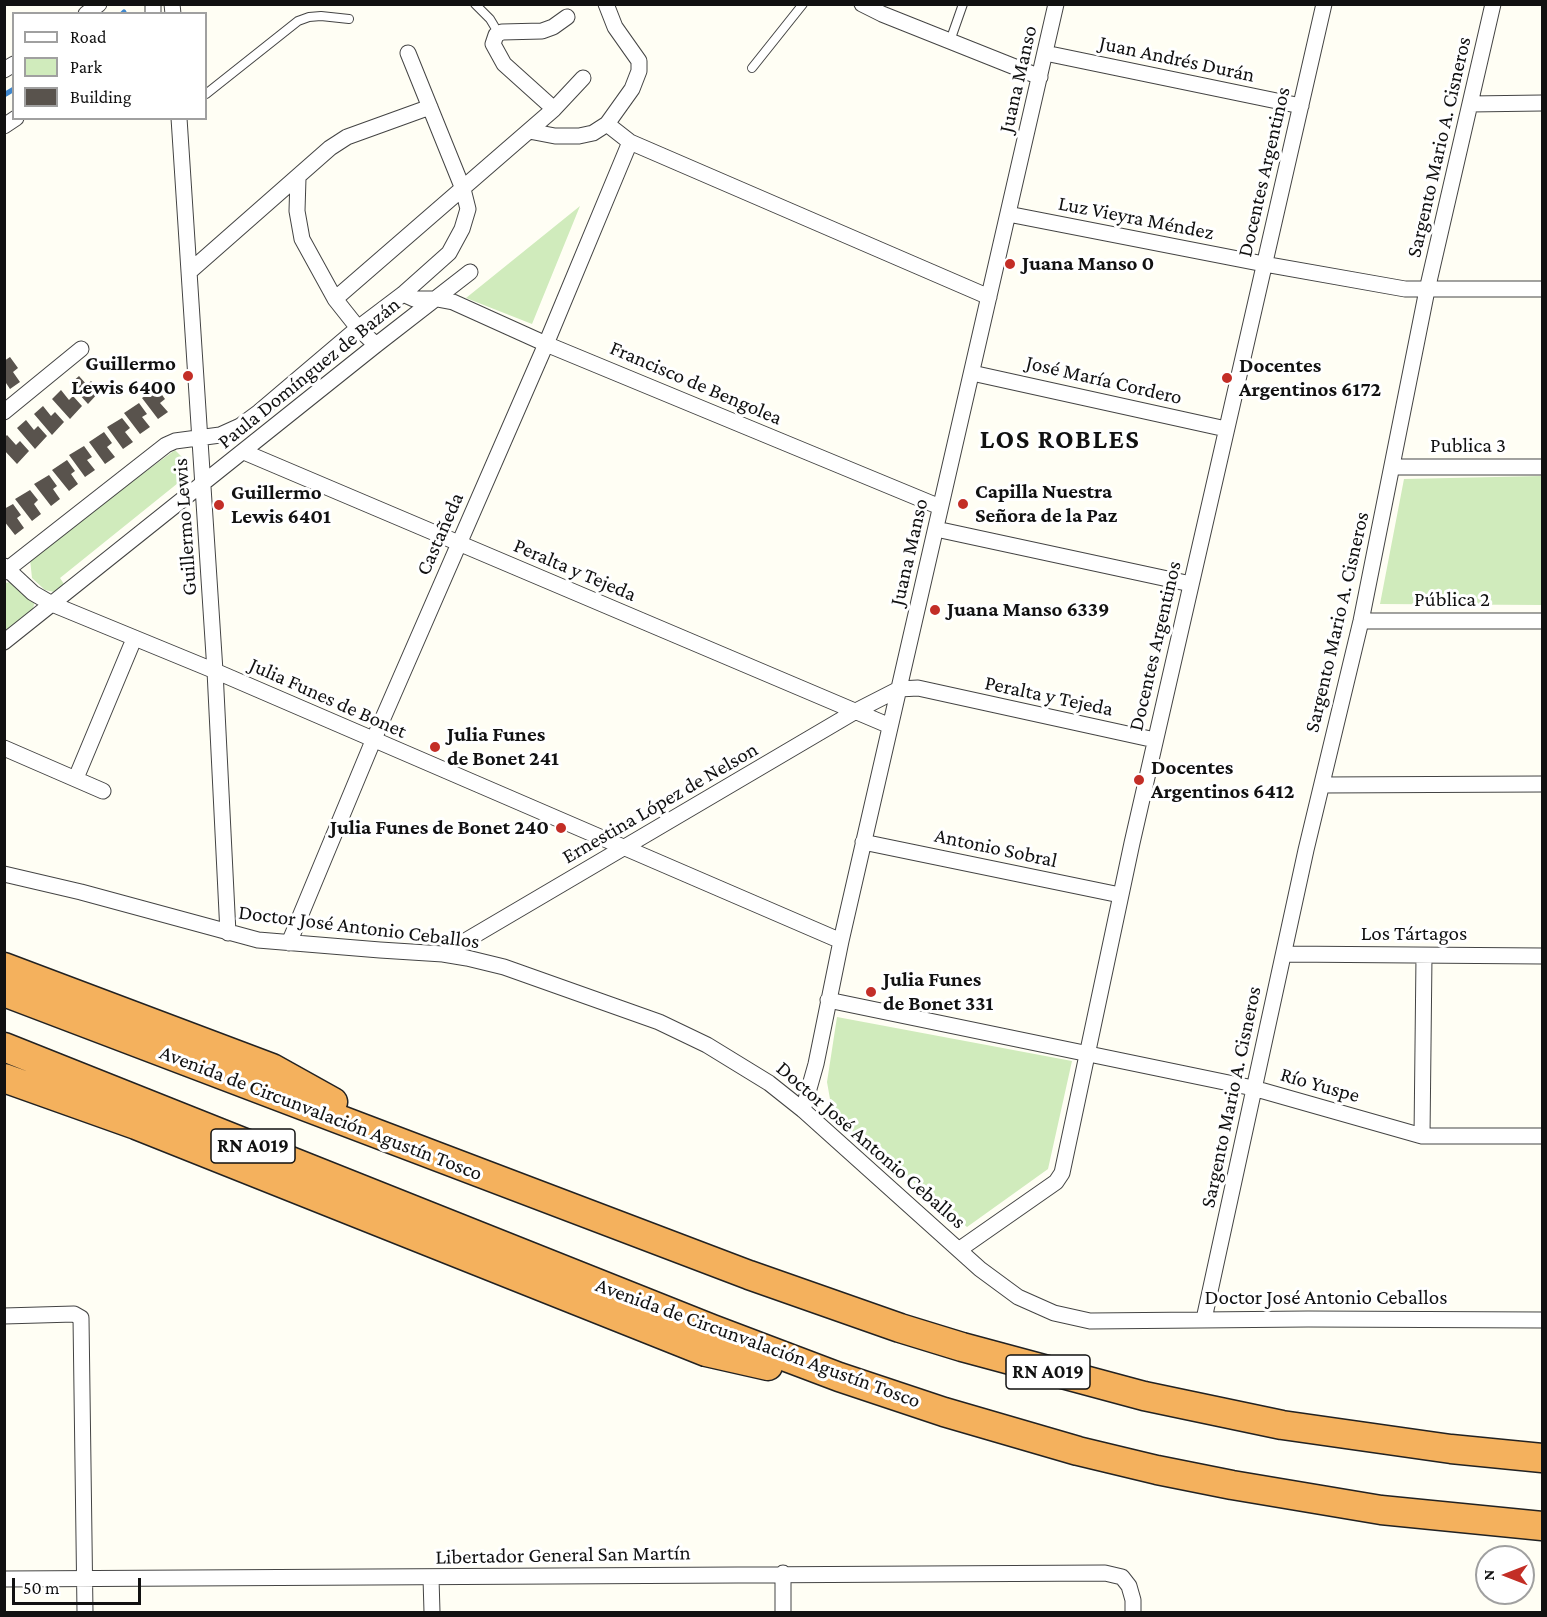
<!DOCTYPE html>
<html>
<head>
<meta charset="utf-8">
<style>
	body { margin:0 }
	#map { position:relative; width:1547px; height:1617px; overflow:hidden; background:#fffef4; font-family:"Crimson Pro",serif }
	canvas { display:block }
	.frame { position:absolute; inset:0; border:6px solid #111; pointer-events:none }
	.legend { position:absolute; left:12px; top:12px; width:195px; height:108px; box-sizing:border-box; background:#fff; border:2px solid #a0a0a0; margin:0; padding:8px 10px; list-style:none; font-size:18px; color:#111 }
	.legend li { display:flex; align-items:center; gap:12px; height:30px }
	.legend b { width:30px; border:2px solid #a0a0a0 }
	.north { position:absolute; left:1475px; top:1545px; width:60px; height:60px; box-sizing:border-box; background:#fff; border:2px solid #a0a0a0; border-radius:50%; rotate:270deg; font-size:16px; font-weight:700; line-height:24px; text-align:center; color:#111 }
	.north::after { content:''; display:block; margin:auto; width:21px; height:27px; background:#c32e26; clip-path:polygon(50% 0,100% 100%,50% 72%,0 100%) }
	.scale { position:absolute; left:12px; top:1578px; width:129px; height:27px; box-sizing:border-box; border:3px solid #111; border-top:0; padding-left:8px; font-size:18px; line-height:21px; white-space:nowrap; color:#111; -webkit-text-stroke:4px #fff; paint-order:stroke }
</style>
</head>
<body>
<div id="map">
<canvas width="1547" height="1617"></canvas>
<div class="frame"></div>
<ul class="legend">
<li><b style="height:8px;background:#fff"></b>Road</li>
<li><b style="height:16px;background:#d0ebbc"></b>Park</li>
<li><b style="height:16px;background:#59534d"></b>Building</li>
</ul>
<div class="north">N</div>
<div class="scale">50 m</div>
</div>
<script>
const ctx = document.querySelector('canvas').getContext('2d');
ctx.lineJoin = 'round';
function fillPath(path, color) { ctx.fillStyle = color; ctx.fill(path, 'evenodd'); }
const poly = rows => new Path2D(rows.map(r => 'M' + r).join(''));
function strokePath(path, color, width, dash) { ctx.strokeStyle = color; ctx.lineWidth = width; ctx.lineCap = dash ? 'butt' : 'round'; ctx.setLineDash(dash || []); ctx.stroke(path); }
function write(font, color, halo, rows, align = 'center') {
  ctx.font = font + ' "Crimson Pro",serif'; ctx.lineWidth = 6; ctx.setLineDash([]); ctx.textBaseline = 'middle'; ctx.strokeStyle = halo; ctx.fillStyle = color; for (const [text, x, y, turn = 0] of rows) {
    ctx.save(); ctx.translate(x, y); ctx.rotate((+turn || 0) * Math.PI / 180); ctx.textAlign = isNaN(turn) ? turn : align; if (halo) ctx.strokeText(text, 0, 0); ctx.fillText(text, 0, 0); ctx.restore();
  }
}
fillPath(poly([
	[580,206,532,324,466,298],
	[175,450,182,457,181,474,178,483,60,578,64,584,54,592,45,590,32,578,30,559,33,554],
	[1542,476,1542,605,1380,604,1404,479],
	[11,582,35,601,32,612,5,633,5,583],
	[837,1017,1072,1061,1048,1169,967,1227,846,1126,836,1114,830,1099,827,1082]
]), '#d0ebbc');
strokePath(poly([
	[122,14,124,12],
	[4,95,14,89]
]), '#3f87ce', 5);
fillPath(poly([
	[10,357,18,368,13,372,20,382,10,389,4,380,4,361],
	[79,376,87,385,91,381,100,391,88,404,70,384],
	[157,388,165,399,160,403,168,412,158,419,142,398],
	[61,390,69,400,73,396,82,406,70,419,52,399],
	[139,403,147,414,142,417,150,427,140,434,124,413],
	[43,406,51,416,55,412,64,422,52,435,34,414],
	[122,418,130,428,125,432,133,442,123,449,107,427],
	[26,420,34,430,38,426,47,436,35,449,17,428],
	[104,432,112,443,107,447,115,457,105,464,89,442],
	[7,435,16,445,20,441,29,451,17,464,4,450,4,438],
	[84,446,92,457,87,460,95,470,85,477,69,455],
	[67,460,75,471,71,474,78,484,69,491,52,470],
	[49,475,57,486,53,489,60,499,51,506,34,484],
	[30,490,38,500,34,504,41,514,32,521,15,499],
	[13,504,21,515,17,518,24,528,15,535,4,521,4,509]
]), '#59534d');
const lane = poly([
	[475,4,490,19,499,34],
	[950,41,963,4],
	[752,68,803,4],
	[206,94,298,21,309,17,321,16,349,19]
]);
const street = poly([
	[172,4,173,14],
	[606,4,615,27,639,61,639,71,632,89,607,124],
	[862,4,882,14,1040,77],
	[86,14,99,4],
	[153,14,153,4],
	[1045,53,1301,106],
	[4,70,14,64],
	[1470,104,1542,103],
	[554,109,504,64,493,44,496,35,502,32,542,31,553,27,567,17],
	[179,118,215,671,228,933],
	[4,126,16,118],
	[529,131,555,136,579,136,593,133,607,124,630,142,989,297],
	[298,178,297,211,302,239,335,299,358,328,376,345],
	[1008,214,1264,264,1405,289,1542,289],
	[189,272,330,148,347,137,430,107],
	[403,294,414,299,437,299,453,302,546,344,940,507],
	[335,299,554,109,583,78],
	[972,373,1226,429],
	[4,412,81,349],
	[244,452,890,726],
	[1393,467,1542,467],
	[936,529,1191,584],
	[4,566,33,593,52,604,215,671,841,941],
	[4,572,166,445,175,441,220,435,240,426,259,412,358,328,403,294,449,253,462,229,468,209,463,189,408,53],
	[1361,621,1542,621],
	[4,642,376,345,470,272],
	[4,748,103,791],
	[76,778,134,639],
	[1322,785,1542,784],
	[863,842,1120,895],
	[4,874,81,892,258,940,380,950,443,954,467,958,504,967,659,1022,707,1045,769,1083,803,1110,980,1269,1018,1297,1054,1313,1090,1321,1308,1319,1542,1320],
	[289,943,373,741,546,344,630,142],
	[443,954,856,711,899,689,918,688,1155,740],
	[1284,954,1542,956],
	[828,1000,1253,1088,1422,1136,1542,1136],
	[803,1110,816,1064,841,941,1056,4],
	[1422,1136,1424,956],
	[960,1249,1056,1182,1062,1173,1132,843,1324,4],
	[4,1316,74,1314,81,1318,85,1612],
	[1204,1319,1306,850,1361,621,1427,290,1493,4],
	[783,1573,783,1612],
	[431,1578,432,1612],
	[4,1579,1105,1573,1122,1577,1129,1586,1133,1600,1133,1612]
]);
const highway = poly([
	[4,967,272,1068,333,1102],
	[4,992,749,1275,900,1328,962,1347,1144,1396,1282,1425,1451,1449,1542,1458],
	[4,1047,712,1329,839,1377,944,1412,1078,1451,1157,1470,1232,1485,1381,1510,1542,1526],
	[4,1078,136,1125,706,1352,768,1366]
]);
strokePath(lane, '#444', 10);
strokePath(street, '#444', 17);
strokePath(highway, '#222', 31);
strokePath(lane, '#fff', 8);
strokePath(street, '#fff', 15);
strokePath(highway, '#f4b15d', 28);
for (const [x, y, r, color] of [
	[1010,264,6,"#c32e26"],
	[188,376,6,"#c32e26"],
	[1227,378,6,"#c32e26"],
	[963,504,6,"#c32e26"],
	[219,505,6,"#c32e26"],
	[935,610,6,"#c32e26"],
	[435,747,6,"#c32e26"],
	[1139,780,6,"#c32e26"],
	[561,828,6,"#c32e26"],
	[871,992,6,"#c32e26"]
]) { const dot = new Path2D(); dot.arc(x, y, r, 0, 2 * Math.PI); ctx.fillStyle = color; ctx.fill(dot); strokePath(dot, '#fff', 2); }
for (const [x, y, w] of [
	[253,1146,84],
	[1048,1372,84]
]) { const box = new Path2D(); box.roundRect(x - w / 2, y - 17, w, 34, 4.5); ctx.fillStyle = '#fff'; ctx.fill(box); strokePath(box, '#111', 1.5); }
write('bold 20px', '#111', null, [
	["RN A019",253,1146],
	["RN A019",1048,1372]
]);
write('21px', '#111', '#fff', [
	["Juan Andrés Durán",1177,59,12],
	["Juana Manso",1018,79,-77],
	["Sargento Mario A. Cisneros",1439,147,-77],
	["Docentes Argentinos",1264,172,-77],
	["Luz Vieyra Méndez",1136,218,11],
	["Paula Domínguez de Bazán",309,373,-39],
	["José María Cordero",1104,380,13],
	["Francisco de Bengolea",696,383,23],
	["Publica 3",1468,446],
	["Guillermo Lewis",185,527,-94],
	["Castañeda",440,534,-66],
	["Juana Manso",909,552,-77],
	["Peralta y Tejeda",575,570,23],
	["Pública 2",1452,600],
	["Sargento Mario A. Cisneros",1337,622,-77],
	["Docentes Argentinos",1155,646,-77],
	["Peralta y Tejeda",1049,696,12],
	["Julia Funes de Bonet",328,698,24],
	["Ernestina López de Nelson",660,803,-30],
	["Antonio Sobral",996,848,12],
	["Doctor José Antonio Ceballos",359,927,7],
	["Los Tártagos",1414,934],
	["Río Yuspe",1320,1085,16],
	["Sargento Mario A. Cisneros",1231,1097,-78],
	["Avenida de Circunvalación Agustín Tosco",321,1113,21],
	["Doctor José Antonio Ceballos",871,1145,41],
	["Doctor José Antonio Ceballos",1326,1298],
	["Avenida de Circunvalación Agustín Tosco",758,1343,20],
	["Libertador General San Martín",563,1555,-1]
]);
write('bold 21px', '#111', '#fff', [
	["Juana Manso 0",1022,264],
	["Guillermo",176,364,"right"],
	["Lewis 6400",176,388,"right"],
	["Docentes",1239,366],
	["Argentinos 6172",1239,390],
	["Capilla Nuestra",975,492],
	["Señora de la Paz",975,516],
	["Guillermo",231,493],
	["Lewis 6401",231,517],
	["Juana Manso 6339",947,610],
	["Julia Funes",447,735],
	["de Bonet 241",447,759],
	["Docentes",1151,768],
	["Argentinos 6412",1151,792],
	["Julia Funes de Bonet 240",549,828,"right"],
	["Julia Funes",883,980],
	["de Bonet 331",883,1004]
], 'left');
ctx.letterSpacing = '1.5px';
write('bold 27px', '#111', '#fff', [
	["LOS ROBLES",1060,440]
]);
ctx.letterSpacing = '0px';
</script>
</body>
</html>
